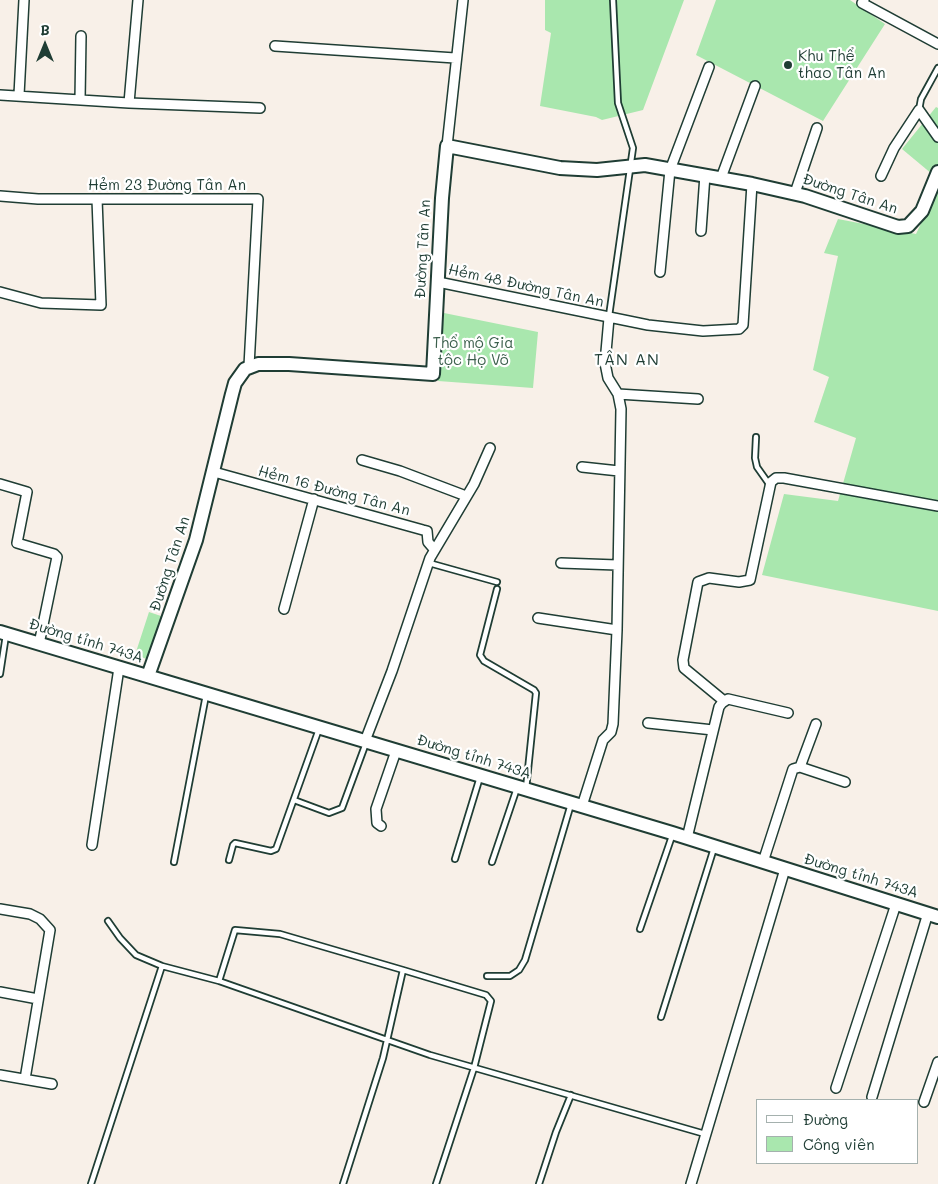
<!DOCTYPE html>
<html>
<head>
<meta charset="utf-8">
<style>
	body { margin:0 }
	#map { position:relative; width:938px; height:1184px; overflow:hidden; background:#f8f0e8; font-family:Mali,sans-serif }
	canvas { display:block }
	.legend { position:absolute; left:756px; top:1099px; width:162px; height:65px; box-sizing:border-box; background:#fff; border:1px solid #a5b1ae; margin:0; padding:6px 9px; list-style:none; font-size:15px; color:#1f3d34 }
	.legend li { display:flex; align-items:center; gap:10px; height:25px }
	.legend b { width:25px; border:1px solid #a5b1ae }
	.north { position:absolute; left:20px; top:20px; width:50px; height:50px; -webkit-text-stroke:4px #fff; paint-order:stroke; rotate:0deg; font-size:14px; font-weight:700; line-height:20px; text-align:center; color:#1f3d34 }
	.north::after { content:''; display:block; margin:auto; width:18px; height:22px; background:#1f3d34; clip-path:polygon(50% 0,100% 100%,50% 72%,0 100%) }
</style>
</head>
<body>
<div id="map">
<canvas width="938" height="1184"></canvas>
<ul class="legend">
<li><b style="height:6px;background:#fff"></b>Đường</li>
<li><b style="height:14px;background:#a9e7ae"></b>Công viên</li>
</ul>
<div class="north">B</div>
</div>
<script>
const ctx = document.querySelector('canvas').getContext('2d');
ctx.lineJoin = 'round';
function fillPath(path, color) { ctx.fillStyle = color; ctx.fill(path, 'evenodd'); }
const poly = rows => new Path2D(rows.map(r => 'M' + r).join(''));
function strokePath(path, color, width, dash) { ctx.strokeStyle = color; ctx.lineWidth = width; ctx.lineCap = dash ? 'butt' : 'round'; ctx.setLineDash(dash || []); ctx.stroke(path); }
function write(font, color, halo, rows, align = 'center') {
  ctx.font = font + ' Mali,sans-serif'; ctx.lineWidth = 4.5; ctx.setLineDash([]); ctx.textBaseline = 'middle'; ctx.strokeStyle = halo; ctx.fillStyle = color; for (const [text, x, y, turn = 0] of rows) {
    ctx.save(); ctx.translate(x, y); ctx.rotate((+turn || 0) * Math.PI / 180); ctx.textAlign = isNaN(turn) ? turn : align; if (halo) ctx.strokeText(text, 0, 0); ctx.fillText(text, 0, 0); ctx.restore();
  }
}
fillPath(poly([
	[545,0,684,0,643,110,602,120,596,117,540,106,551,33,545,30],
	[716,0,850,0,885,24,823,121,696,55],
	[936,107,938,108,938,179,902,149],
	[938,188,938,611,762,575,784,494,838,501,856,438,814,422,829,377,813,370,838,256,824,253,838,219,916,234],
	[444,313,538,332,533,388,438,381],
	[149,612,164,617,150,660,135,655]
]), '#a9e7ae');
const lane = poly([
	[919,110,921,99,938,68],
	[609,316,633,148,618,103,613,0],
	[756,437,755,458,757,467,769,484],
	[429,563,497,582],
	[497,589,480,655,484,661,534,690,536,693,526,789],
	[0,674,6,635],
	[294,800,329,813,342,808,366,743],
	[455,859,480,777],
	[229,860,233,845,235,843,271,851,276,849,319,729],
	[174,862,206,695],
	[492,862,517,788],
	[108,921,120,938,136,955,162,966,219,981,430,1055,705,1134],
	[640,929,672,836],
	[403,970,486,995,491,1001,474,1068,436,1184],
	[487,976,510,976,519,970,525,960,571,804],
	[219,981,235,930,280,934,403,970,383,1058,343,1184],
	[661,1017,714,848],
	[91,1184,162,966],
	[539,1184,556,1132,571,1095]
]);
const street = poly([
	[864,0,862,3,938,44],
	[275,46,455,58],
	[0,95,129,103,138,0],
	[19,95,24,0],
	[80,100,81,36],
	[129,103,260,108],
	[447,146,463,0],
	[881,176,894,148,919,110,938,137],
	[721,178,755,86],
	[795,193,817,128],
	[0,196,38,199,258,199,249,366],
	[701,231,705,175],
	[660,272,670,170,709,67],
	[438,282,648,325,703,331,739,329,743,325,752,184],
	[0,292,41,303,101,305,97,199],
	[618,394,698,399],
	[362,460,400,471,466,496],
	[582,467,619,471],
	[214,472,423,530,427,531,428,542,434,549],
	[0,484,27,492,17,543,54,554,57,557,39,644],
	[561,563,617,565],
	[284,609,314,499],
	[538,618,617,630],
	[724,701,684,668,683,660,698,582,709,578,739,582,750,580,771,482,776,478,784,478,938,506],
	[648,723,713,730],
	[365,741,392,671,430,558,474,484,490,448],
	[800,767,816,724],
	[582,806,603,740,611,732,613,724,617,630,621,409,618,394,608,378,605,363,609,318],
	[381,826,377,823,376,809,396,751],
	[687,838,719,707,722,703,728,699,788,713],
	[92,845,119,668],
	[763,862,793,769,800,767,845,782],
	[0,909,30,914,40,919,50,930,25,1079],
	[0,992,38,999],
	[0,1075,52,1084],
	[836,1088,896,904],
	[872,1097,928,913],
	[924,1102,938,1062],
	[691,1184,785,869]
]);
const secondary = poly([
	[0,632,672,833,938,917],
	[148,676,196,540,232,394,235,383,245,369,258,364,289,364,433,374,442,198,447,146,560,168,597,170,645,165,752,184,805,196,898,227,908,226,922,211,938,172]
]);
strokePath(lane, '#1f3d34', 8);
strokePath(street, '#1f3d34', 12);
strokePath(secondary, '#1f3d34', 16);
strokePath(lane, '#fff', 4.5);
strokePath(street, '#fff', 9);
strokePath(secondary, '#fff', 12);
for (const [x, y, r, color] of [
	[788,65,5,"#1f3d34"]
]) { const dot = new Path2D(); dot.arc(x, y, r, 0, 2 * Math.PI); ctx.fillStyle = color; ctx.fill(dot); strokePath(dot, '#fff', 2); }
write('15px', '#1f3d34', '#fff', [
	["Khu Thể",798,56],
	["thao Tân An",798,73]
], 'left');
write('15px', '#1f3d34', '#fff', [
	["Hẻm 23 Đường Tân An",167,185],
	["Đường Tân An",850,194,18],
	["Đường Tân An",423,249,-87],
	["Hẻm 48 Đường Tân An",526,286,12],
	["Hẻm 16 Đường Tân An",334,491,15],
	["Đường Tân An",170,564,-72],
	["Đường tỉnh 743A",86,641,17],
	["Đường tỉnh 743A",474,757,17],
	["Đường tỉnh 743A",861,876,17]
]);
write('15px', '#3b5f4c', '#fff', [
	["Thổ mộ Gia",473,343],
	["tộc Họ Võ",473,360]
]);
ctx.letterSpacing = '1px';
write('16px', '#1f3d34', '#fff', [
	["TÂN AN",627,360]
]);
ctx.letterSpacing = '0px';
</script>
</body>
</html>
